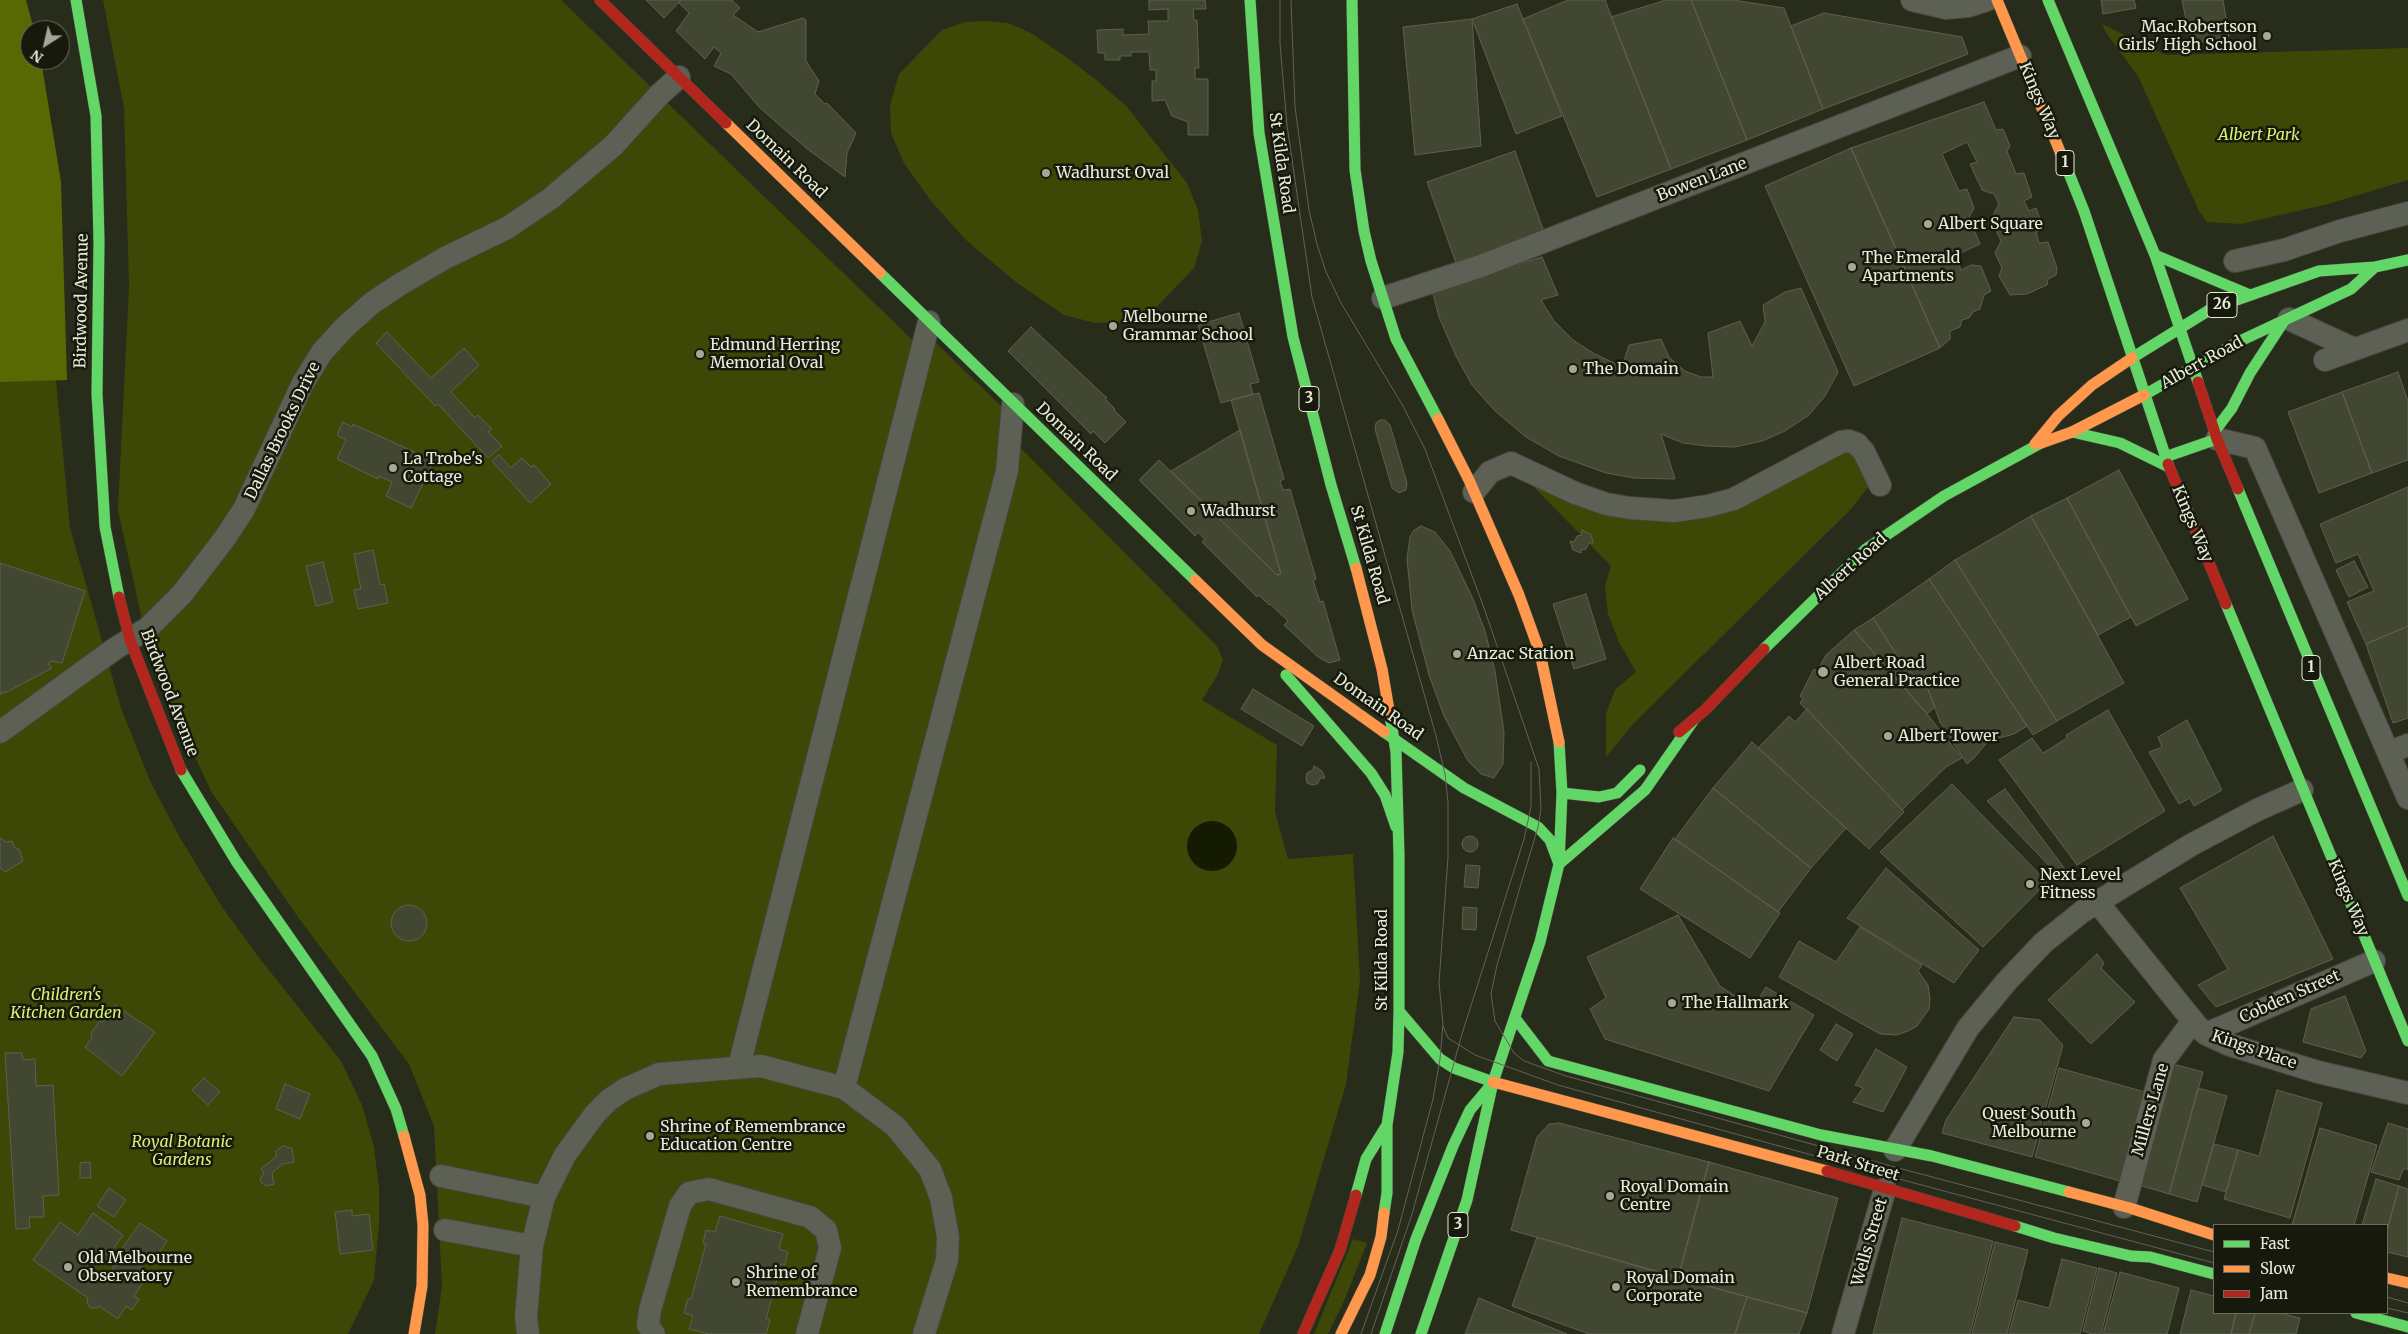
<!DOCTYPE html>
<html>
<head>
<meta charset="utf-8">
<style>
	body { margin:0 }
	#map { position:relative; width:2408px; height:1334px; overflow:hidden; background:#282c1b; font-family:Merriweather,serif }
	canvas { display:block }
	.legend { position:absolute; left:2213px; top:1224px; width:175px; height:90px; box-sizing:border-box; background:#16190c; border:1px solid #6a6d5e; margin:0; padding:6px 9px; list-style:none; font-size:15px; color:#e7ecda }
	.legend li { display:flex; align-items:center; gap:10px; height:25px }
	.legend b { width:25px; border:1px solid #6a6d5e }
	.north { position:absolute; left:20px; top:20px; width:50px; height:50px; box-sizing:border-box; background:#16190c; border:1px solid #6a6d5e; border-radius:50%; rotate:215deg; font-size:14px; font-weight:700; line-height:20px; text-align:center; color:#e7ecda }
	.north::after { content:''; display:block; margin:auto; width:18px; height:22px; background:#a4a997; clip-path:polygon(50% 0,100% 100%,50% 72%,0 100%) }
</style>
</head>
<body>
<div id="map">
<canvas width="2408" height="1334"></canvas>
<ul class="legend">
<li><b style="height:6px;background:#63d668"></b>Fast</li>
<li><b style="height:6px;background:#ff974d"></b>Slow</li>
<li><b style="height:6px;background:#b3261e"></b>Jam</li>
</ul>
<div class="north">N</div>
</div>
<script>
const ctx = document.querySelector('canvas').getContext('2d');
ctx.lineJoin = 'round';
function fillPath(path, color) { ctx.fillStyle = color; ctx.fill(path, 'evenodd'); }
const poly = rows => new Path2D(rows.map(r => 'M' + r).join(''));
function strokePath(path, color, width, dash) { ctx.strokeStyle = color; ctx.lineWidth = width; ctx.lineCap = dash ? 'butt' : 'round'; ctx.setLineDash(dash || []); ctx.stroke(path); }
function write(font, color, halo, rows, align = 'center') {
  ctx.font = font + ' Merriweather,serif'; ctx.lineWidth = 5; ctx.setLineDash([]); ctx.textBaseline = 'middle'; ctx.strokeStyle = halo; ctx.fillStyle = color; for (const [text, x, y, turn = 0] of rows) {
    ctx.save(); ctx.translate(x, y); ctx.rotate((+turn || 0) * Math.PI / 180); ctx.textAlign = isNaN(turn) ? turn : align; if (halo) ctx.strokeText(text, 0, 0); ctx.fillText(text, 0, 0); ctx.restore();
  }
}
fillPath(poly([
	[103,0,561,0,927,354,931,338,1006,411,1002,429,1217,646,1223,660,1218,674,1202,700,1277,745,1275,812,1288,859,1353,854,1360,981,1346,1084,1298,1246,1259,1334,435,1334,442,1287,434,1126,409,1064,300,920,211,791,152,665,118,510,129,286,124,108],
	[985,21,1008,23,1031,33,1066,57,1099,82,1127,107,1187,183,1198,210,1202,241,1194,268,1150,314,1121,322,1095,323,1064,315,1016,282,966,240,931,201,904,163,891,133,890,105,899,74,942,30,965,22],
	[2102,24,2166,55,2408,48,2408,180,2328,204,2241,224,2207,222,2199,211,2138,76,2107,34],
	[0,66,48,297,70,528,121,708,150,781,179,836,222,907,257,955,341,1061,362,1105,374,1147,379,1187,379,1225,374,1280,348,1334,0,1334],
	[1848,447,1873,481,1851,509,1633,724,1606,757,1606,714,1615,690,1636,672,1619,642,1608,614,1605,586,1611,566,1532,485,1674,516],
	[1353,1239,1367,1243,1344,1301,1328,1334,1314,1334]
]), '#3d4806');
fillPath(poly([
	[0,0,26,0,34,30,30,30,30,60,41,60,61,182,67,380,0,382]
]), '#586904');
fillPath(poly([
	'1187 846a25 25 0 1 1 50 0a25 25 0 1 1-50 0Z'
]), '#151a02');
const building = poly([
	[646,0,681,0,664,18,646,0],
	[681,0,732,0,740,8,733,15,758,32,803,18,806,20,806,61,819,81,815,94,825,104,827,103,856,133,847,153,845,177,806,148,759,107,731,74,714,66,721,53,714,47,705,59,676,31,689,13,679,3,681,0],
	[1149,0,1205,0,1206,9,1193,9,1194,20,1197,20,1199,68,1195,68,1195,79,1208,79,1208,135,1188,135,1188,122,1172,116,1165,100,1152,101,1152,81,1156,81,1156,70,1150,70,1149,52,1131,52,1131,56,1120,56,1120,60,1105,60,1105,53,1098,53,1097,30,1123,29,1123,35,1149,34,1148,21,1168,21,1168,9,1149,10,1149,0],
	[1568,0,1605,0,1671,169,1597,197,1523,19,1568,0],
	[1666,0,1691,0,1747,140,1671,169,1611,17,1666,0],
	[1691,0,1733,0,1784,8,1823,109,1747,140,1691,0],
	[2101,0,2134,0,2136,8,2103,14,2101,0],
	[2182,0,2223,0,2229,36,2191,44,2182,0],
	[1517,4,1562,116,1516,134,1472,19,1517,4],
	[1824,13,1962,37,1968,54,1823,109,1791,26,1824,13],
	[1472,19,1481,146,1415,155,1403,27,1472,19],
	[1984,102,1996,130,2003,129,2010,146,2007,151,2016,174,2024,173,2032,197,2024,201,2029,211,2036,208,2044,229,2036,232,2039,243,2048,242,2057,268,2056,275,2048,279,2047,285,2027,294,2010,295,1999,276,2002,268,1995,253,2001,241,1991,219,1999,204,1994,194,1982,190,1970,164,1977,162,1967,142,1942,154,1959,191,1967,189,1974,208,1969,217,1980,244,1956,255,1961,270,1971,265,1981,266,1991,291,1984,295,1980,309,1973,312,1969,318,1962,320,1960,327,1950,331,1950,339,1940,348,1851,148,1984,102],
	[1851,148,1940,348,1854,386,1765,186,1851,148],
	[1515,151,1544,232,1456,263,1427,182,1515,151],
	[1542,257,1558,295,1541,300,1554,321,1573,340,1593,353,1622,367,1629,345,1661,339,1669,357,1685,371,1701,377,1713,377,1708,333,1740,321,1752,346,1765,322,1763,305,1785,292,1801,288,1838,372,1825,396,1809,415,1785,431,1762,441,1735,447,1706,446,1683,443,1661,434,1675,479,1634,478,1606,473,1559,456,1526,437,1495,411,1472,385,1456,356,1439,317,1432,290,1542,257],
	[1239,313,1259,382,1250,384,1253,394,1221,403,1198,325,1239,313],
	[1031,327,1107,398,1105,399,1115,409,1114,410,1126,422,1105,443,1093,431,1091,434,1008,351,1031,327],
	[387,332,431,378,464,348,479,365,451,392,475,418,478,415,492,429,488,432,502,446,488,458,438,404,435,406,376,343,387,332],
	[2398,372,2408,401,2408,460,2372,473,2342,392,2398,372],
	[2342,392,2372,473,2319,493,2288,412,2342,392],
	[1259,393,1284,479,1280,481,1283,490,1290,489,1316,579,1313,580,1320,602,1323,601,1340,660,1329,663,1318,657,1284,625,1288,621,1270,604,1269,605,1259,595,1257,597,1202,542,1205,540,1198,532,1195,536,1139,480,1159,460,1277,575,1281,574,1231,400,1259,393],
	[1380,420,1385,420,1390,425,1407,483,1406,490,1399,493,1392,488,1375,429,1376,423,1380,420],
	[343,422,352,427,353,424,434,461,411,508,386,496,392,482,379,476,378,479,337,459,346,440,337,435,343,422],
	[1240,430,1281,574,1277,575,1171,471,1240,430],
	[499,455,511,468,522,458,531,467,534,465,551,484,530,503,492,461,499,455],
	[2119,470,2188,599,2136,626,2067,498,2119,470],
	[2408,487,2408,626,2366,644,2347,602,2374,591,2358,554,2336,563,2320,524,2408,487],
	[2067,498,2131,617,2098,635,2031,516,2067,498],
	[2031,516,2124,683,2057,721,1955,560,2031,516],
	[1421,526,1435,532,1450,551,1473,599,1485,631,1495,671,1504,732,1503,764,1494,778,1481,774,1468,761,1444,716,1429,675,1412,610,1407,559,1410,537,1414,530,1421,526],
	[1582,530,1591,535,1593,543,1589,543,1586,549,1581,550,1581,553,1573,550,1570,541,1574,542,1577,536,1582,535,1582,530],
	[373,550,380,585,384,584,388,603,358,609,354,590,361,589,354,554,373,550],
	[1955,560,2057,721,2033,735,1929,579,1955,560],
	[2354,561,2368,587,2349,597,2336,570,2354,561],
	[323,562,333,602,316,606,306,566,323,562],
	[0,563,85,591,62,663,51,661,48,664,52,668,9,691,0,694,0,563],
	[1929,579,2027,726,2014,734,1988,741,1975,757,1967,764,1940,722,1928,689,1902,663,1873,618,1929,579],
	[1586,594,1606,659,1574,669,1553,604,1586,594],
	[1873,618,1902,663,1928,689,1935,707,1927,714,1854,630,1873,618],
	[2408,626,2408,718,2393,723,2366,644,2408,626],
	[1854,630,1927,714,1962,758,1946,767,1902,810,1800,703,1803,699,1800,696,1814,669,1817,671,1826,655,1854,630],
	[1253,689,1314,726,1302,746,1241,709,1253,689],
	[1807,709,1904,812,1869,849,1758,748,1789,716,1795,722,1807,709],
	[2108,710,2165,811,2077,865,1999,760,2032,738,2043,753,2067,738,2066,735,2108,710],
	[2187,720,2222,790,2194,806,2190,798,2179,804,2149,752,2162,747,2158,737,2187,720],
	[1752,742,1846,828,1811,868,1713,788,1752,742],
	[1314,766,1322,771,1325,778,1321,778,1317,784,1312,785,1307,783,1306,777,1307,773,1313,770,1314,766],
	[1952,784,2047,882,1983,947,1880,852,1952,784],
	[1713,788,1811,868,1778,912,1675,839,1713,788],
	[2005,789,2065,869,2058,875,1987,801,2005,789],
	'1462 844a8 8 0 1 1 16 0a8 8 0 1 1-16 0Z',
	[2273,836,2333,959,2216,1007,2198,985,2228,969,2180,888,2273,836],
	[0,838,6,842,12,841,14,847,19,849,23,861,5,872,0,868,0,838],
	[1673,838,1780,913,1750,958,1640,889,1673,838],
	[1466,865,1480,866,1478,888,1464,887,1466,865],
	[1886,868,1979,950,1954,983,1847,918,1886,868],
	'391 923a18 18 0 1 1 36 0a18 18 0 1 1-36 0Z',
	[1463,907,1477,908,1476,930,1462,929,1463,907],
	[1678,915,1720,986,1753,1008,1766,987,1814,1015,1769,1091,1605,1039,1590,1009,1606,998,1587,957,1678,915],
	[1860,927,1922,965,1918,971,1928,985,1930,999,1929,1009,1917,1026,1908,1031,1897,1035,1880,1034,1779,977,1799,941,1836,962,1860,927],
	[2097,954,2104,963,2101,968,2135,1002,2091,1044,2048,1000,2097,954],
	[2345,996,2366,1051,2361,1058,2303,1042,2311,1009,2345,996],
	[115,1005,155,1032,122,1076,85,1047,92,1038,91,1033,99,1022,104,1021,115,1005],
	[2014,1017,2040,1020,2063,1045,2032,1157,1942,1133,1946,1120,2014,1017],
	[1836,1024,1853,1034,1837,1061,1820,1050,1836,1024],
	[1876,1049,1907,1067,1883,1112,1853,1102,1863,1088,1855,1085,1876,1049],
	[5,1053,22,1053,23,1060,35,1059,36,1086,53,1085,59,1195,43,1196,44,1217,29,1217,30,1228,16,1229,5,1053],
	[2173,1064,2203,1072,2169,1194,2139,1185,2173,1064],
	[2059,1068,2145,1092,2120,1181,2035,1157,2059,1068],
	[204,1078,220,1092,208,1105,192,1090,204,1078],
	[285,1084,310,1094,300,1119,276,1109,285,1084],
	[2198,1088,2227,1096,2197,1202,2169,1194,2198,1088],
	[2277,1090,2322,1103,2290,1218,2224,1199,2238,1150,2259,1156,2277,1090],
	[1559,1123,1709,1162,1678,1278,1511,1230,1537,1137,1549,1124,1559,1123],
	[2388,1123,2408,1129,2408,1170,2404,1168,2399,1180,2371,1172,2388,1123],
	[2320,1128,2377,1145,2354,1225,2292,1225,2320,1128],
	[2214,1144,2238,1150,2226,1192,2202,1185,2214,1144],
	[283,1146,292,1148,294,1162,283,1164,272,1173,274,1184,266,1186,261,1182,260,1179,264,1173,261,1169,276,1157,276,1151,283,1146],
	[90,1162,91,1178,80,1178,80,1163,90,1162],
	[1709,1162,1838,1198,1807,1313,1678,1278,1709,1162],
	[2376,1179,2399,1186,2387,1231,2387,1225,2362,1225,2376,1179],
	[2399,1186,2408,1189,2408,1257,2387,1252,2387,1231,2399,1186],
	[109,1188,126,1200,114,1217,97,1206,109,1188],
	[352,1210,352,1216,369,1214,373,1250,340,1254,335,1212,352,1210],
	[93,1213,123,1235,108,1256,103,1252,92,1268,106,1278,115,1264,118,1266,121,1260,116,1257,140,1223,167,1241,154,1261,146,1255,140,1263,143,1265,134,1277,143,1283,134,1296,139,1299,132,1310,126,1306,118,1319,99,1306,97,1308,90,1308,87,1303,88,1298,33,1260,60,1222,78,1235,93,1213],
	[720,1216,783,1234,779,1249,788,1252,785,1265,781,1264,766,1319,770,1320,766,1334,709,1334,689,1329,693,1316,684,1313,688,1299,691,1299,706,1244,703,1243,706,1230,715,1232,720,1216],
	[1902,1218,1993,1241,1970,1334,1873,1334,1902,1218],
	[1537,1237,1747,1297,1735,1334,1589,1334,1512,1306,1537,1237],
	[1995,1242,2028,1250,2007,1334,1972,1334,1995,1242],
	[2062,1259,2097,1268,2080,1334,2009,1334,2018,1300,2049,1308,2062,1259],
	[2099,1268,2117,1273,2101,1334,2092,1334,2083,1331,2099,1268],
	[2120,1272,2179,1288,2167,1334,2103,1334,2120,1272],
	[2191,1290,2214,1296,2214,1313,2236,1313,2231,1334,2180,1334,2191,1290],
	[1747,1297,1807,1313,1799,1334,1735,1334,1747,1297],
	[1479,1298,1510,1311,1567,1334,1465,1334,1479,1298],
	[2236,1313,2255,1313,2249,1334,2231,1334,2236,1313],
	[2255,1313,2279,1313,2300,1318,2296,1334,2249,1334,2255,1313]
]);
fillPath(building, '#424731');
strokePath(building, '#5d6052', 1);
const street = poly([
	[1912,0,1946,8,1968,6,1987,0],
	[2235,261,2284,250,2340,231,2408,213],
	[1383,298,1481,266,2020,56],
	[2289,319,2354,349],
	[2325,360,2408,330],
	[2217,439,2255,448,2408,798],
	[1474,492,1490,472,1511,463,1575,493,1606,504,1630,508,1674,511,1708,506,1734,499,1841,442,1849,441,1857,444,1864,452,1880,485],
	[0,732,113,650,148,628,182,594,225,538,244,509,303,383,322,352,345,327,372,303,399,285,445,258,507,228,550,199,613,146,660,94,679,77],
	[2389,752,2408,745],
	[2098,903,2197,1026,2206,1034,2230,1045,2318,1072,2408,1093],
	[2206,1034,2374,961],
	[739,1066,929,322],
	[844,1088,1007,471,1013,404],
	[1895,1150,1968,1028,2007,981,2043,943,2083,911,2191,845,2257,810,2302,790],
	[441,1176,544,1197],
	[2124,1207,2164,1060,2193,1021],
	[445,1230,532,1246],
	[528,1334,526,1317,532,1246,544,1197,565,1155,595,1114,609,1100,625,1089,659,1074,761,1066,844,1088,895,1126,930,1169,941,1198,948,1237,947,1260,924,1334],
	[654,1334,648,1325,650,1310,680,1206,689,1193,709,1189,810,1217,826,1230,830,1248,807,1334],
	[1843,1334,1885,1189]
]);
const fast = poly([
	[76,0,96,116,99,242,97,394,105,527,119,597],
	[1250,0,1259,133,1293,337,1331,485,1356,568],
	[1352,0,1355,170,1364,231,1371,261,1396,339,1438,419],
	[2048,0,2155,255,2198,382],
	[2066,166,2084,211,2168,464],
	[2155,255,2250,295],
	[880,273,1195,580],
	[2132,358,2211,309,2319,271,2375,267,2408,260],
	[2144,395,2240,341,2351,289,2375,267],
	[2072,432,2120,443,2169,467],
	[2214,432,2232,408,2250,373,2284,321],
	[2165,457,2217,439],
	[2238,489,2408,896],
	[2226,604,2408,1041],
	[1764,649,1866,549,1944,496,2041,443],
	[1286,675,1371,773,1385,795,1396,827],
	[1384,732,1464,788,1538,827,1550,840,1559,864,1645,790,1693,721],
	[181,770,236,861,372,1056,396,1109,404,1136],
	[1562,793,1599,797,1617,793,1640,770],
	[1399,1011,1440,1059,1454,1068,1493,1082],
	[1515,1018,1548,1061,1821,1135,1932,1156,2069,1192],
	[1356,1195,1366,1159,1387,1125],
	[1384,1213,1387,1193,1387,1125,1398,1052,1399,1011,1399,855,1396,752,1390,716],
	[2015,1226,2054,1238,2131,1256,2150,1257,2214,1274],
	[2356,1313,2408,1327],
	[1385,1334,1416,1239,1453,1146,1470,1110,1491,1085],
	[1421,1334,1467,1200,1493,1082,1540,942,1559,864,1562,793,1559,742]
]);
const slow = poly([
	[1997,0,2066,166],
	[726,123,880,273],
	[1438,419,1469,480,1519,595,1540,653,1559,742],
	[2041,443,2072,432,2144,395],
	[2035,444,2058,416,2092,385,2132,358],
	[1356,568,1382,669,1390,716],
	[1195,580,1262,645,1384,732],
	[1493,1082,1827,1171],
	[404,1136,420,1195,423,1225,422,1286,414,1334],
	[2069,1192,2130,1208,2214,1235],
	[2387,1278,2408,1283],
	[1341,1334,1370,1275,1381,1237,1384,1213]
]);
const jam = poly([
	[600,0,726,123],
	[2198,382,2217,439,2238,489],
	[2168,464,2226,604],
	[119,597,130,640,181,770],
	[1679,732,1705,710,1764,649],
	[1827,1171,2015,1226],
	[1303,1334,1340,1250,1356,1195]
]);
strokePath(street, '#444739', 24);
strokePath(fast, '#444739', 12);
strokePath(slow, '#444739', 12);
strokePath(jam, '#444739', 12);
strokePath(street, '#5d6054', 22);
strokePath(fast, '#63d668', 11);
strokePath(slow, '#ff974d', 11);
strokePath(jam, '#b3261e', 11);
strokePath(poly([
	[1280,0,1280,44,1287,125,1312,297,1436,736,1445,774,1448,802,1448,857,1439,983,1443,1024,1440,1059,1433,1099,1398,1230,1361,1334],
	[1291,0,1295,107,1309,210,1317,244,1326,272,1341,303,1403,406,1425,449,1484,608,1539,769,1541,809,1538,827,1497,965,1491,994,1495,1021,1514,1053,1524,1061,1566,1076,1891,1166,2214,1252],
	[1443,1026,1448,1038,1475,1055,1558,1085,1888,1176,2214,1263],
	[2387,1297,2408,1303],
	[2387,1308,2408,1313],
	[1371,1334,1412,1214,1462,1034,1524,839,1531,807,1531,762]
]), '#616357', 1);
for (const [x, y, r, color] of [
	[2267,36,5,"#a4a997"],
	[1046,173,5,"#a4a997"],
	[1928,224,5,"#a4a997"],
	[1852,267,5,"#a4a997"],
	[1113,326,5,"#a4a997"],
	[700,354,5,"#a4a997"],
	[1573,369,5,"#a4a997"],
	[393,468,5,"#a4a997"],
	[1191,511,5,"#a4a997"],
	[1457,654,5,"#a4a997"],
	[1823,672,6,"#a4a997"],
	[1888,736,5,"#a4a997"],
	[2030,884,5,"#a4a997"],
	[1672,1003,5,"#a4a997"],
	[2086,1123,5,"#a4a997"],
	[650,1136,5,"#a4a997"],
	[1610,1196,5,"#a4a997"],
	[68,1267,5,"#a4a997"],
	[736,1282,5,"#a4a997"],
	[1616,1287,5,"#a4a997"]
]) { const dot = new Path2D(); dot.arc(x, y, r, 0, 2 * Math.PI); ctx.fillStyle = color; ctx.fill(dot); strokePath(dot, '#16190c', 2); }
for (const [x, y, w] of [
	[2065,163,18],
	[2222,305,30],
	[1309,399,20],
	[2311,668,18],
	[1458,1225,20]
]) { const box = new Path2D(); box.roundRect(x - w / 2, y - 12.5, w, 25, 4); ctx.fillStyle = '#16190c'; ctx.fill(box); strokePath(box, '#e7ecda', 1); }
write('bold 15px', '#e7ecda', null, [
	["1",2065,163],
	["26",2222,305],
	["3",1309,399],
	["1",2311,668],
	["3",1458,1225]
]);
write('16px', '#e7ecda', '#16190c', [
	["Mac.Robertson",2257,27,"right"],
	["Girls' High School",2257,45,"right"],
	["Wadhurst Oval",1056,173],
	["Albert Square",1938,224],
	["The Emerald",1862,258],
	["Apartments",1862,276],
	["Melbourne",1123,317],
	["Grammar School",1123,335],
	["Edmund Herring",710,345],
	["Memorial Oval",710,363],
	["The Domain",1583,369],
	["La Trobe's",403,459],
	["Cottage",403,477],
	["Wadhurst",1201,511],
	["Anzac Station",1467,654],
	["Albert Road",1834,663],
	["General Practice",1834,681],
	["Albert Tower",1898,736],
	["Next Level",2040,875],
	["Fitness",2040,893],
	["The Hallmark",1682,1003],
	["Quest South",2076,1114,"right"],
	["Melbourne",2076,1132,"right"],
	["Shrine of Remembrance",660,1127],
	["Education Centre",660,1145],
	["Royal Domain",1620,1187],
	["Centre",1620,1205],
	["Old Melbourne",78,1258],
	["Observatory",78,1276],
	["Shrine of",746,1273],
	["Remembrance",746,1291],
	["Royal Domain",1626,1278],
	["Corporate",1626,1296]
], 'left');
write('16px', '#e7ecda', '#16190c', [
	["Kings Way",2039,101,67],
	["Domain Road",786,159,44],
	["St Kilda Road",1281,163,82],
	["Bowen Lane",1702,180,-21],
	["Birdwood Avenue",82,301,-89],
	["Albert Road",2202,363,-29],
	["Dallas Brooks Drive",283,431,-64],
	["Domain Road",1076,442,44],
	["Kings Way",2192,524,67],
	["St Kilda Road",1369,555,74],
	["Albert Road",1851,567,-42],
	["Birdwood Avenue",169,693,69],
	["Domain Road",1378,707,35],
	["Kings Way",2348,898,67],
	["St Kilda Road",1382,960,-90],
	["Cobden Street",2290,997,-24],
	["Kings Place",2254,1050,19],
	["Millers Lane",2151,1110,-74],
	["Park Street",1858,1164,17],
	["Wells Street",1870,1242,-74]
]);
write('italic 16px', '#d7f275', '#16190c', [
	["Albert Park",2259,135],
	["Children's",66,995],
	["Kitchen Garden",66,1013],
	["Royal Botanic",182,1142],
	["Gardens",182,1160]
]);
</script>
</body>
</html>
